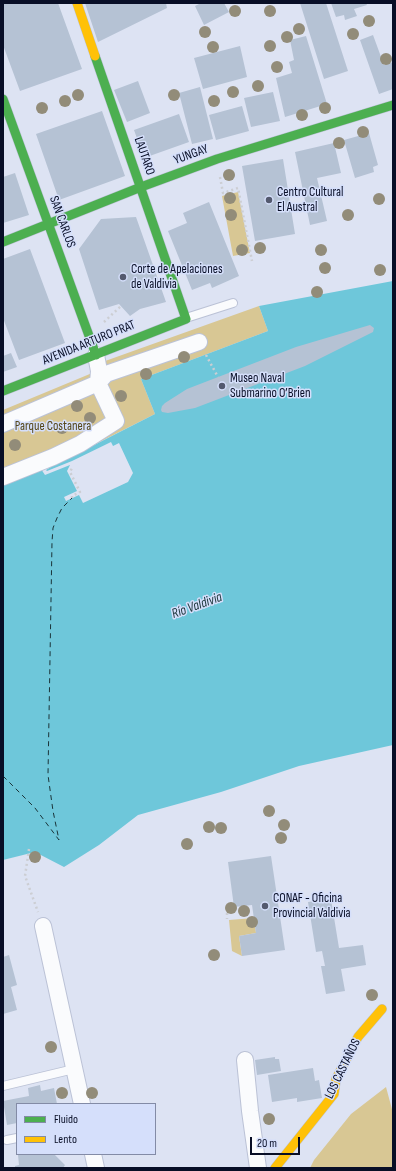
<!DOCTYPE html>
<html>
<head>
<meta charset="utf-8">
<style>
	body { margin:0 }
	#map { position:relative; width:396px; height:1171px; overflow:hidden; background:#dde3f3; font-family:"Sofia Sans Condensed",sans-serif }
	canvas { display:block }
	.frame { position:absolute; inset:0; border:4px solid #080e26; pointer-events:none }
	.legend { position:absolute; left:16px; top:1103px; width:140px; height:52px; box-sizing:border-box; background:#d5dffb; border:1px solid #838ba6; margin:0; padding:5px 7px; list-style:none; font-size:12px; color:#080e26 }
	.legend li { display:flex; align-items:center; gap:8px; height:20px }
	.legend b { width:20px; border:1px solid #838ba6 }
	.scale { position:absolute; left:250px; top:1137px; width:50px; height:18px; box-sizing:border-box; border:2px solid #080e26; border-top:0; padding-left:5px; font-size:12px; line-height:14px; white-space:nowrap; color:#080e26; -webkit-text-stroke:3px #d5dffb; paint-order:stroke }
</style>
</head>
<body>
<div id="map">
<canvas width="396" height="1171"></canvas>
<div class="frame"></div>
<ul class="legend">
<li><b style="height:5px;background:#4caf50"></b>Fluido</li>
<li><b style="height:5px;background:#ffc107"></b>Lento</li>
</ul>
<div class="scale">20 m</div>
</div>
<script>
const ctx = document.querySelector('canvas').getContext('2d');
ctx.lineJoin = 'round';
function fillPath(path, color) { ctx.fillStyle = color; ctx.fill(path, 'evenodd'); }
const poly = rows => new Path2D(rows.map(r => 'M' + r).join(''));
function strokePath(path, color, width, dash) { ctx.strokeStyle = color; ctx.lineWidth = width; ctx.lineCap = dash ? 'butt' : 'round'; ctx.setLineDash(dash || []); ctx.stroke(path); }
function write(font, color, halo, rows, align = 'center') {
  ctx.font = font + ' "Sofia Sans Condensed",sans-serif'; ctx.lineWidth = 3; ctx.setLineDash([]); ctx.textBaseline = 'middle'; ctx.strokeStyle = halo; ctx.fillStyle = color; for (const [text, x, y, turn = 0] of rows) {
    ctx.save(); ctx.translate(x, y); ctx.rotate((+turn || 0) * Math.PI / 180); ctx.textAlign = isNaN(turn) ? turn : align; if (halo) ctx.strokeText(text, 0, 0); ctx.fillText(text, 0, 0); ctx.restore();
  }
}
fillPath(poly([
	[238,192,250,253,233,256,222,196],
	[259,306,268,331,141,379,155,414,54,465,53,462,3,483,3,410,97,371,94,365],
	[254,918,256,933,239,936,242,956,232,951,229,920],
	[386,1087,393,1113,393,1168,310,1168,314,1160,351,1114]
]), '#d8c794');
fillPath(poly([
	[393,281,393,745,299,766,221,792,138,815,99,845,64,867,35,852,3,860,3,483,54,464,55,465,155,414,141,379,268,331,259,306]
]), '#6ec7da');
fillPath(poly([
	[111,442,113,446,119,443,133,473,128,482,83,503,79,495,66,501,64,497,77,491,67,471,70,465,45,475,41,469,54,464,54,465,46,470,47,471,72,461]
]), '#dde3f3');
strokePath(poly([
	[3,776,35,808,59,840,53,811,48,775,52,542,53,528,57,518,62,508,72,498]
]), '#1a3439', 1, [5, 4]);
fillPath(poly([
	[3,3,58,3,82,69,20,91,3,45],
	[85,3,166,3,167,8,98,42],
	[201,3,224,3,229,12,204,25,195,6],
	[300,3,326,3,348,71,324,79],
	[331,3,366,3,367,5,354,9,357,16,345,20,344,15,336,17],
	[373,35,384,65,393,62,393,89,379,94,360,40],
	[306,36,327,104,285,117,276,78,292,73,289,62,294,60,290,40],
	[240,46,247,77,203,89,194,58],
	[138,81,150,113,127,122,114,90],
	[200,87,213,139,192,144,179,93],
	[273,92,280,121,251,127,244,98],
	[242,106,249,131,216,140,209,115],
	[102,111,125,176,59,200,36,134],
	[179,114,189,142,144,158,134,130],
	[369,133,378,165,373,167,374,172,355,178,344,140],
	[334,143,341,173,317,178,327,221,310,225,295,152],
	[283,159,295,234,255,241,242,166],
	[15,173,29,215,3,223,3,177],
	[209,202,239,276,212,288,210,283,192,290,168,231,187,223,183,213],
	[136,217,166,302,140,309,130,316,119,304,99,310,79,249,101,219],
	[30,249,65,343,19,360,3,318,3,259],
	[370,325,374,328,373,332,305,366,195,408,168,413,162,412,161,410,162,406,165,403,187,389,296,347],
	[11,353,17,367,3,372,3,356],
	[271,856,285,950,242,956,239,936,256,933,252,905,234,907,228,862],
	[331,899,339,948,363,945,366,965,341,969,345,991,326,994,321,966,325,966,322,951,316,952,308,902],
	[9,955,17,985,11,987,17,1010,3,1014,3,957],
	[275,1057,275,1059,279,1059,281,1071,257,1075,255,1060],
	[313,1068,315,1081,319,1080,322,1098,297,1102,297,1098,272,1102,268,1075],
	[40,1085,41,1091,54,1088,57,1104,17,1104,17,1123,7,1125,3,1101,29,1096,28,1088],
	[22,1154,54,1154,65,1165,63,1168,15,1168,15,1166,19,1165,18,1155]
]), '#b5c2d4');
const lane = poly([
	[186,318,233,303],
	[3,1086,74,1069],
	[7,1140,17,1138]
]);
const street = poly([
	[3,424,98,383,99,371,96,355],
	[3,477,53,457,80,444,116,421,98,383,106,374,199,342],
	[43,926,82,1104],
	[245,1060,250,1111,258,1168],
	[93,1154,96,1168]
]);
const fast = poly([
	[3,99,96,355],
	[3,242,141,187,217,159,393,105],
	[3,391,186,319,95,56]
]);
const slow = poly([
	[77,3,95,56],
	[275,1168,334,1094,336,1079,358,1037,382,1009]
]);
strokePath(lane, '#bbc2d6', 10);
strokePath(street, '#bbc2d6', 18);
strokePath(fast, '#bbc2d6', 10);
strokePath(slow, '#bbc2d6', 10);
strokePath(poly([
	[220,177,223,193,238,188,252,261],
	[104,322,121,306],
	[206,355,218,377],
	[72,498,72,496,80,492,70,472,73,466],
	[29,849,25,876,38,912],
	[227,913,227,919]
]), '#ccced3', 2.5, [2, 3]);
strokePath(lane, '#fafbfd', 8);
strokePath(street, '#fafbfd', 16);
strokePath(fast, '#4caf50', 9);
strokePath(slow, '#ffc107', 9);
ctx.fillStyle = '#928c79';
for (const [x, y] of [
	[235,11],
	[270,11],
	[369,21],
	[299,29],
	[205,32],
	[353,34],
	[287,37],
	[270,46],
	[213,47],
	[386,59],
	[277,67],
	[258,86],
	[233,92],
	[78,95],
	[174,95],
	[65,101],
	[214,101],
	[42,108],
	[325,108],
	[302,115],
	[363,132],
	[339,143],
	[229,175],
	[230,198],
	[379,199],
	[231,215],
	[348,215],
	[260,248],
	[242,250],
	[321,250],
	[325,268],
	[380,270],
	[317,292],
	[184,357],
	[146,374],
	[121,396],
	[77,406],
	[90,418],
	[62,428],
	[15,445],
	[269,811],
	[284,825],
	[209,827],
	[221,828],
	[281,838],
	[187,844],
	[35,857],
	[231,908],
	[244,911],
	[252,922],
	[214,955],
	[372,995],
	[51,1047],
	[62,1093],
	[92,1093],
	[269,1119]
]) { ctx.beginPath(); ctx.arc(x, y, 6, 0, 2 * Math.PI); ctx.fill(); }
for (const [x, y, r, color] of [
	[269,200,4,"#53596e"],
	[123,277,4,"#53596e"],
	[222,386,4,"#53596e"],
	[265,906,4,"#53596e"]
]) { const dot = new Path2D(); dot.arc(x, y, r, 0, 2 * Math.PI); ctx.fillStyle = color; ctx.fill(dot); strokePath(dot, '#d5dffb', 1.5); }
write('13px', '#080e26', '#d5dffb', [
	["YUNGAY",191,155,-20],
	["LAUTARO",144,156,71],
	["SAN CARLOS",62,222,70],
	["AVENIDA ARTURO PRAT",89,343,-22],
	["LOS CASTAÑOS",343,1069,-64]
]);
write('13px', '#080e26', '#d5dffb', [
	["Centro Cultural",277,193],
	["El Austral",277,208],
	["Corte de Apelaciones",131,270],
	["de Valdivia",131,285],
	["Museo Naval",230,379],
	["Submarino O’Brien",230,394],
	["CONAF - Oficina",273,899],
	["Provincial Valdivia",273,914]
], 'left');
write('13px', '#544516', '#d5dffb', [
	["Parque Costanera",53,427]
]);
write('italic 14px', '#1a3439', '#d5dffb', [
	["Río Valdivia",197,606,-20]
]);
</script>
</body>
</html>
